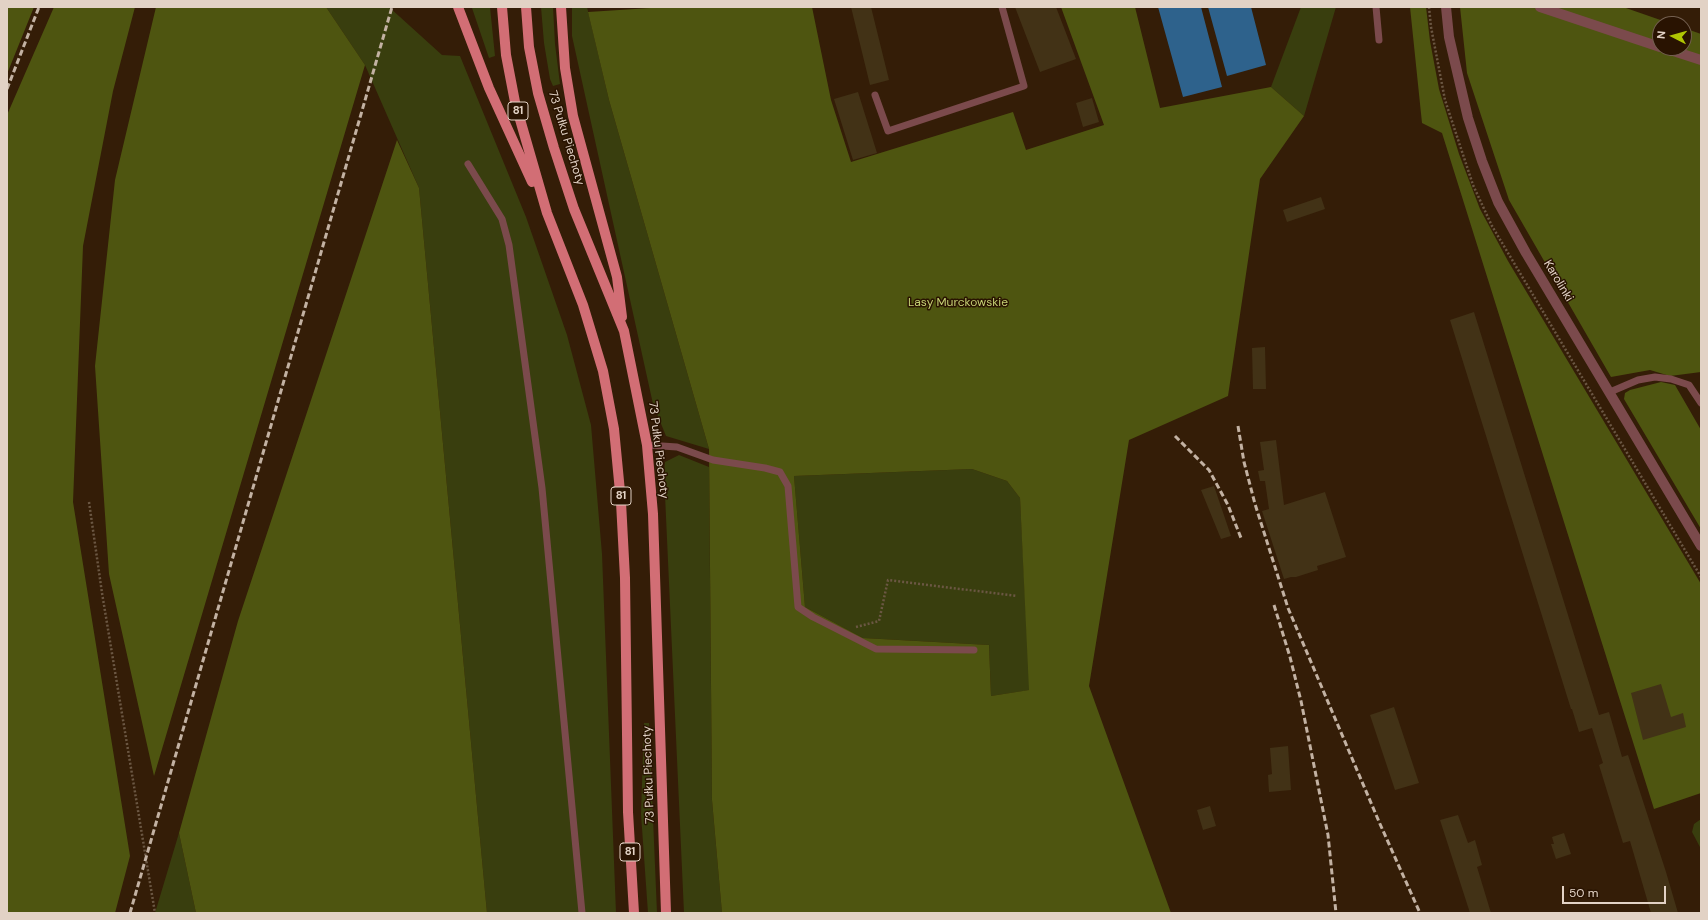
<!DOCTYPE html>
<html>
<head>
<meta charset="utf-8">
<style>
	body { margin:0 }
	#map { position:relative; width:1708px; height:920px; overflow:hidden; background:#341d07; font-family:"DM Sans",sans-serif }
	canvas { display:block }
	.frame { position:absolute; inset:0; border:8px solid #e2d2c5; pointer-events:none }
	.north { position:absolute; left:1652px; top:16px; width:40px; height:40px; box-sizing:border-box; background:#291301; border:1px solid #735f4f; border-radius:50%; rotate:276deg; font-size:11px; font-weight:700; line-height:16px; text-align:center; color:#e2d2c5 }
	.north::after { content:''; display:block; margin:auto; width:14px; height:18px; background:#b0c503; clip-path:polygon(50% 0,100% 100%,50% 72%,0 100%) }
	.scale { position:absolute; left:1562px; top:886px; width:104px; height:18px; box-sizing:border-box; border:2px solid #e2d2c5; border-top:0; padding-left:5px; font-size:12px; line-height:14px; white-space:nowrap; color:#e2d2c5; -webkit-text-stroke:3px #291301; paint-order:stroke }
</style>
</head>
<body>
<div id="map">
<canvas width="1708" height="920"></canvas>
<div class="frame"></div>
<div class="north">N</div>
<div class="scale">50 m</div>
</div>
<script>
const ctx = document.querySelector('canvas').getContext('2d');
ctx.lineJoin = 'round';
function fillPath(path, color) { ctx.fillStyle = color; ctx.fill(path, 'evenodd'); }
const poly = rows => new Path2D(rows.map(r => 'M' + r).join(''));
function strokePath(path, color, width, dash) { ctx.strokeStyle = color; ctx.lineWidth = width; ctx.lineCap = dash ? 'butt' : 'round'; ctx.setLineDash(dash || []); ctx.stroke(path); }
function write(font, color, halo, rows, align = 'center') {
  ctx.font = font + ' "DM Sans",sans-serif'; ctx.lineWidth = 3; ctx.setLineDash([]); ctx.textBaseline = 'middle'; ctx.strokeStyle = halo; ctx.fillStyle = color; for (const [text, x, y, turn = 0] of rows) {
    ctx.save(); ctx.translate(x, y); ctx.rotate((+turn || 0) * Math.PI / 180); ctx.textAlign = isNaN(turn) ? turn : align; if (halo) ctx.strokeText(text, 0, 0); ctx.fillText(text, 0, 0); ctx.restore();
  }
}
fillPath(poly([
	[326,7,389,7,442,55,460,56,526,217,567,335,591,425,602,554,616,913,487,913,419,188,365,65],
	[473,7,490,7,495,56,489,58,472,8],
	[541,7,553,7,555,44,560,84,553,86,550,79,544,43],
	[572,7,587,7,609,100,709,449,666,436,653,404,572,36],
	[1301,7,1336,7,1304,116,1271,87],
	[679,455,709,467,712,800,722,913,684,913,664,473,665,462],
	[972,469,1007,481,1020,498,1030,690,991,696,989,645,863,638,805,607,794,476],
	[644,723,649,723,657,913,648,913,641,814],
	[1701,819,1701,849,1692,832,1694,824],
	[179,833,196,913,155,913]
]), '#393e0e');
fillPath(poly([
	[7,7,34,7,7,74],
	[54,7,135,7,113,91,83,246,73,502,130,856,115,913,7,913,7,115],
	[156,7,326,7,365,65,154,776,109,574,95,366,115,180],
	[666,7,812,7,831,100,851,162,1013,112,1026,150,1104,125,1061,7,1135,7,1160,108,1271,87,1304,116,1260,179,1228,396,1129,440,1089,686,1171,913,722,913,712,800,709,449,609,100,588,12],
	[972,469,1007,481,1020,498,1029,690,991,696,989,645,863,638,805,607,794,476],
	[1410,7,1426,7,1430,41,1439,89,1459,154,1480,209,1508,261,1701,584,1701,793,1654,809,1442,133,1422,123],
	[1460,7,1623,7,1672,24,1660,24,1660,48,1684,48,1684,28,1701,34,1701,372,1670,376,1650,370,1611,377,1509,200,1467,73],
	[397,140,419,188,487,913,196,913,179,833,238,621],
	[1661,382,1675,385,1701,430,1701,529,1624,399,1625,393,1630,390]
]), '#4e5510');
fillPath(poly([
	[1158,7,1201,7,1222,87,1183,97],
	[1208,7,1251,7,1266,65,1227,76]
]), '#2e628c');
fillPath(poly([
	[851,7,871,7,889,80,870,85],
	[1015,7,1056,7,1076,59,1040,72],
	[858,92,877,153,853,160,834,99],
	[1092,98,1099,122,1083,127,1076,103],
	[1321,197,1325,209,1287,222,1283,210],
	[1474,312,1599,715,1609,712,1622,757,1628,755,1666,872,1678,913,1651,913,1630,841,1623,843,1599,765,1603,763,1592,728,1579,732,1572,709,1571,709,1450,320],
	[1265,347,1266,389,1253,389,1252,348],
	[1276,440,1284,505,1325,492,1346,557,1317,566,1318,570,1296,577,1291,577,1284,579,1262,511,1269,509,1265,481,1260,481,1258,471,1264,470,1260,442],
	[1214,486,1231,536,1221,539,1201,490],
	[1661,684,1671,717,1683,713,1686,727,1643,740,1631,693],
	[1394,707,1419,783,1395,790,1370,715],
	[1288,746,1291,790,1269,792,1268,775,1272,774,1270,748],
	[1210,806,1216,826,1203,830,1197,810],
	[1458,815,1468,843,1475,840,1482,865,1477,867,1491,913,1470,913,1440,820],
	[1564,833,1571,854,1556,859,1551,844,1554,844,1552,837]
]), '#423216');
strokePath(poly([
	[1429,7,1431,27,1445,100,1473,185,1492,226,1701,577],
	[89,502,102,593,155,913],
	[856,627,879,621,888,580,1017,596]
]), '#6b5743', 2.5, [2, 2]);
strokePath(poly([
	[1376,7,1379,40],
	[875,95,888,131,1024,86,1002,7],
	[468,164,502,219,509,245,542,488,582,913],
	[1610,392,1638,380,1655,377,1671,379,1689,385,1701,403],
	[647,445,677,447,713,460,765,468,780,472,788,486,798,607,813,617,876,649,974,650]
]), '#7b4a4c', 7);
strokePath(poly([
	[1446,7,1449,37,1468,118,1482,161,1498,202,1526,253,1701,546],
	[1540,7,1660,47],
	[1664,48,1701,60]
]), '#7b4a4c', 10);
strokePath(poly([
	[458,7,489,88,532,182],
	[502,7,506,55,515,102,547,213,583,305,603,371,614,429,621,502,625,578,628,812,634,913],
	[526,7,529,47,538,93,554,148,574,209,624,331,647,445,653,514,666,913],
	[561,7,565,68,573,116,617,277,622,317]
]), '#d26e75', 10);
strokePath(poly([
	[7,89,39,7],
	[1238,426,1244,462,1255,504,1288,608,1380,824,1420,913],
	[1175,436,1209,470,1228,505,1241,538],
	[1274,605,1290,657,1301,701,1328,835,1336,913],
	[130,913,392,7]
]), '#c3b2a3', 3, [6, 3]);
for (const [x, y, w] of [
	[518,111,20],
	[621,496,20],
	[630,852,20]
]) { const box = new Path2D(); box.roundRect(x - w / 2, y - 9, w, 18, 3); ctx.fillStyle = '#291301'; ctx.fill(box); strokePath(box, '#e2d2c5', 1); }
write('bold 11px', '#e2d2c5', null, [
	["81",518,111],
	["81",621,496],
	["81",630,852]
]);
write('12px', '#e2d2c5', '#291301', [
	["73 Pułku Piechoty",566,138,73],
	["Karolinki",1558,281,59],
	["73 Pułku Piechoty",658,450,83],
	["73 Pułku Piechoty",649,775,-92]
]);
write('12px', '#c4d073', '#291301', [
	["Lasy Murckowskie",958,303]
]);
</script>
</body>
</html>
